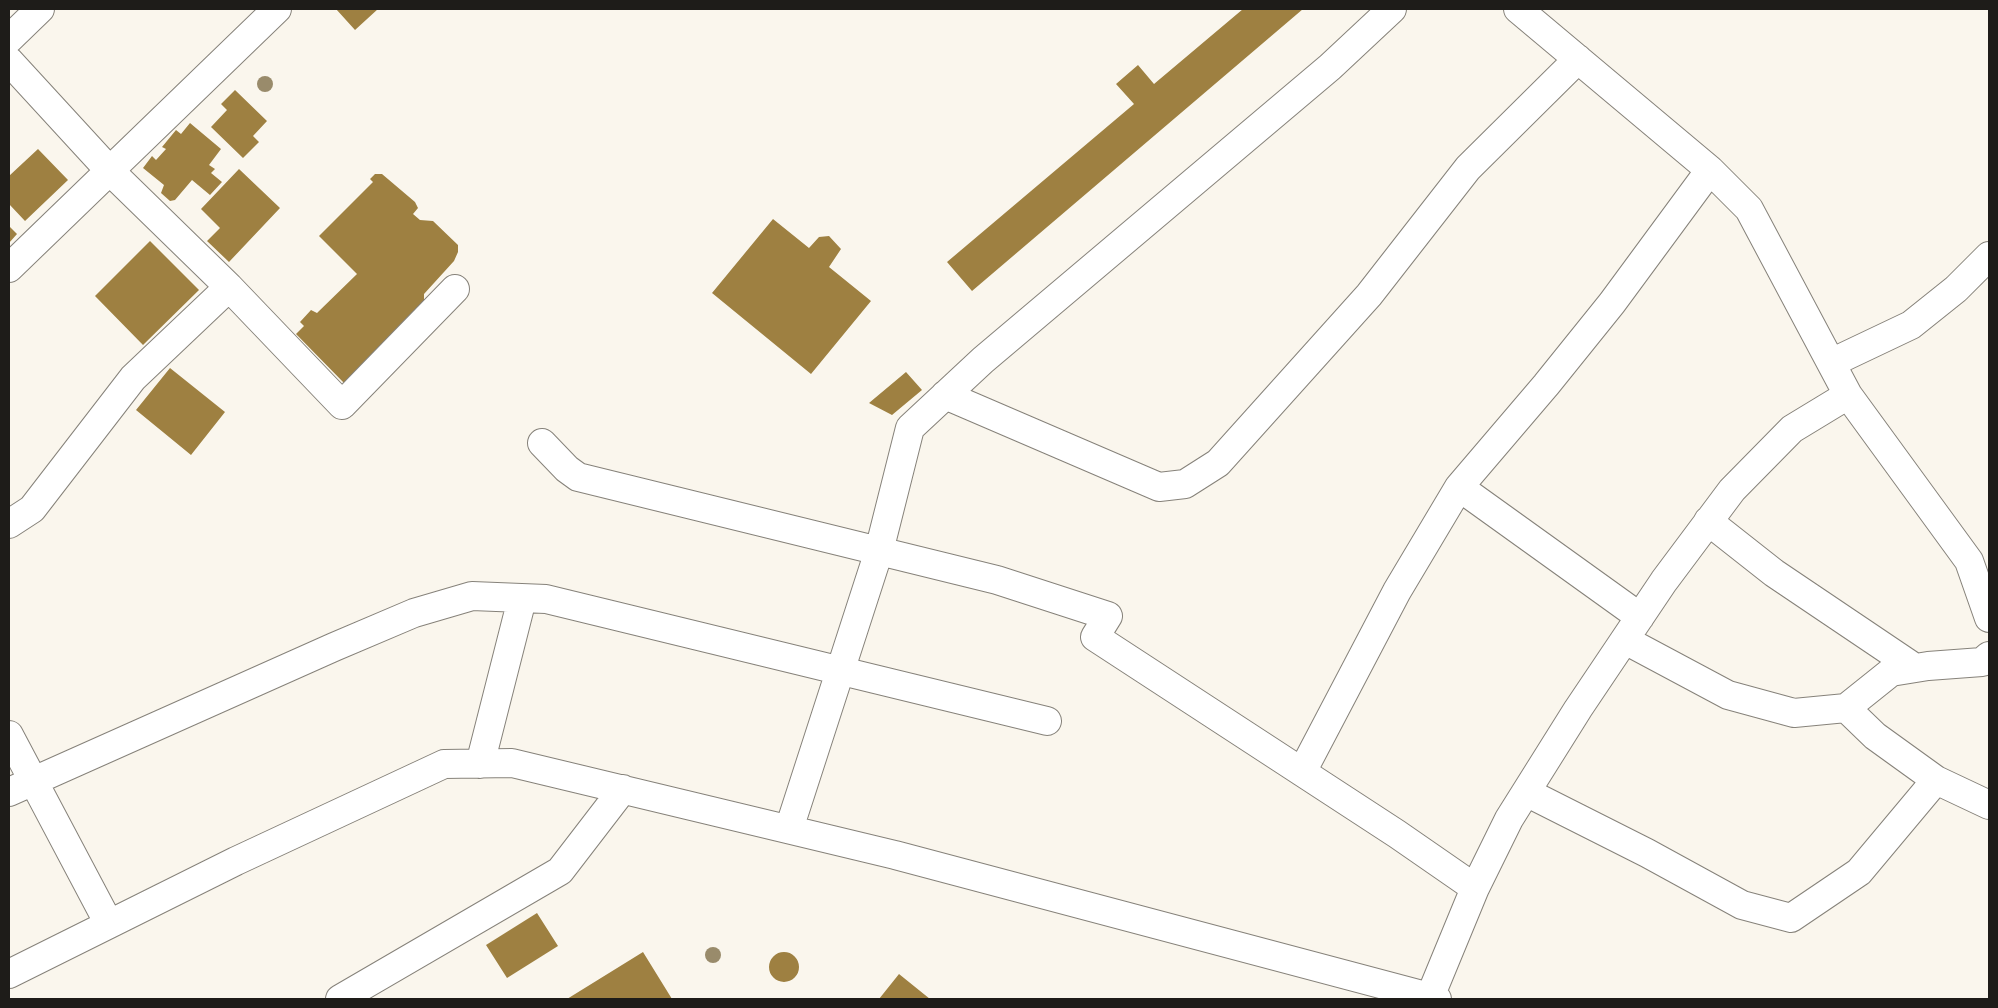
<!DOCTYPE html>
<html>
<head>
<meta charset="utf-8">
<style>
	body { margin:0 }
	#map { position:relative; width:1998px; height:1008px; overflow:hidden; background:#faf6ed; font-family:"IBM Plex Sans",sans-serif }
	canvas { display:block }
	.frame { position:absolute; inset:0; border:10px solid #1e1c19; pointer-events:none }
</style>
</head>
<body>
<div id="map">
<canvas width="1998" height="1008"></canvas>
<div class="frame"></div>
</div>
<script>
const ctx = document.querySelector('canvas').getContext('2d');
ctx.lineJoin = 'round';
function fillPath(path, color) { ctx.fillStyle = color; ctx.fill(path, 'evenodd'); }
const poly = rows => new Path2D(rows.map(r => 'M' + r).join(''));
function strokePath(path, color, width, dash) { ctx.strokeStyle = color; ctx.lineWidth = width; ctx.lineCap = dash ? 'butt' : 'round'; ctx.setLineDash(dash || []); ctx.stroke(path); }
fillPath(poly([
	[336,9,378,9,355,30],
	[1243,9,1303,9,972,291,947,262,1134,104,1116,84,1138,65,1154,84],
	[235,90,267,121,253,136,259,142,243,158,211,127,227,110,221,104],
	[190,123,221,149,209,165,215,169,211,173,222,182,210,195,192,180,175,200,170,201,161,193,164,185,143,168,152,156,156,160,166,149,162,147,176,130,181,134],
	[38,149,68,180,25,221,9,204,9,176],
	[239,169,280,208,229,262,207,241,220,228,201,209],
	[375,174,382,174,415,202,418,208,413,214,420,220,433,221,458,245,458,252,454,261,424,294,424,303,344,383,296,334,304,326,300,322,311,310,317,313,357,274,319,236,373,182,370,179],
	[773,219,809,248,819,237,829,236,841,249,829,267,871,301,811,374,712,293],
	[9,226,17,234,9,243],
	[150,241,199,290,143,345,95,296],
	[170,368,225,412,191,455,136,410],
	[906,372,922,390,892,415,869,403],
	[537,913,558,946,507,978,486,945],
	'769 967a15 15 0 1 1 30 0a15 15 0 1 1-30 0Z',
	[643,952,672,999,567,999],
	[899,974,930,999,879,999]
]), '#9e8041');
const street = poly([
	[1518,9,1710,170,1749,209,1848,395,1969,561,1989,618],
	[9,39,40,9],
	[9,61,110,171,229,287,342,405,455,289],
	[9,268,277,9],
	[1831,363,1911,325,1956,289,1989,256],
	[945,395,1159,487,1185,484,1218,463,1369,295,1468,168,1578,59],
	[542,443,567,469,578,477,997,580,1108,616,1095,637,1397,834,1475,888],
	[1708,521,1774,573,1915,668],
	[9,524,32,509,133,378,229,287],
	[1640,617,1459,487,1546,385,1612,303,1710,170],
	[1625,640,1728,695,1794,713,1846,708,1891,672,1928,666,1982,662,1989,656],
	[1846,708,1875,736,1936,780,1989,805],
	[9,735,109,924],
	[480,764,522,599],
	[1302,772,1397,591,1459,487],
	[9,792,334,647,414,613,472,596,546,599,1047,721],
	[1526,792,1647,853,1742,905,1791,918,1859,872,1936,780],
	[789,829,879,551,910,428,983,360,1330,67,1392,9],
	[9,974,236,861,444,764,512,763,895,855,1437,999],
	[1430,997,1475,888,1509,819,1578,709,1664,581,1732,490,1792,429,1848,395],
	[340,999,560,871,623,789]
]);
strokePath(street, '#86827a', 30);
strokePath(street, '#fff', 28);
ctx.fillStyle = '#998b6b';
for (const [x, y] of [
	[265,84],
	[713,955]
]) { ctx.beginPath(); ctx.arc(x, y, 8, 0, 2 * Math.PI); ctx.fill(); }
</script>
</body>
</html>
